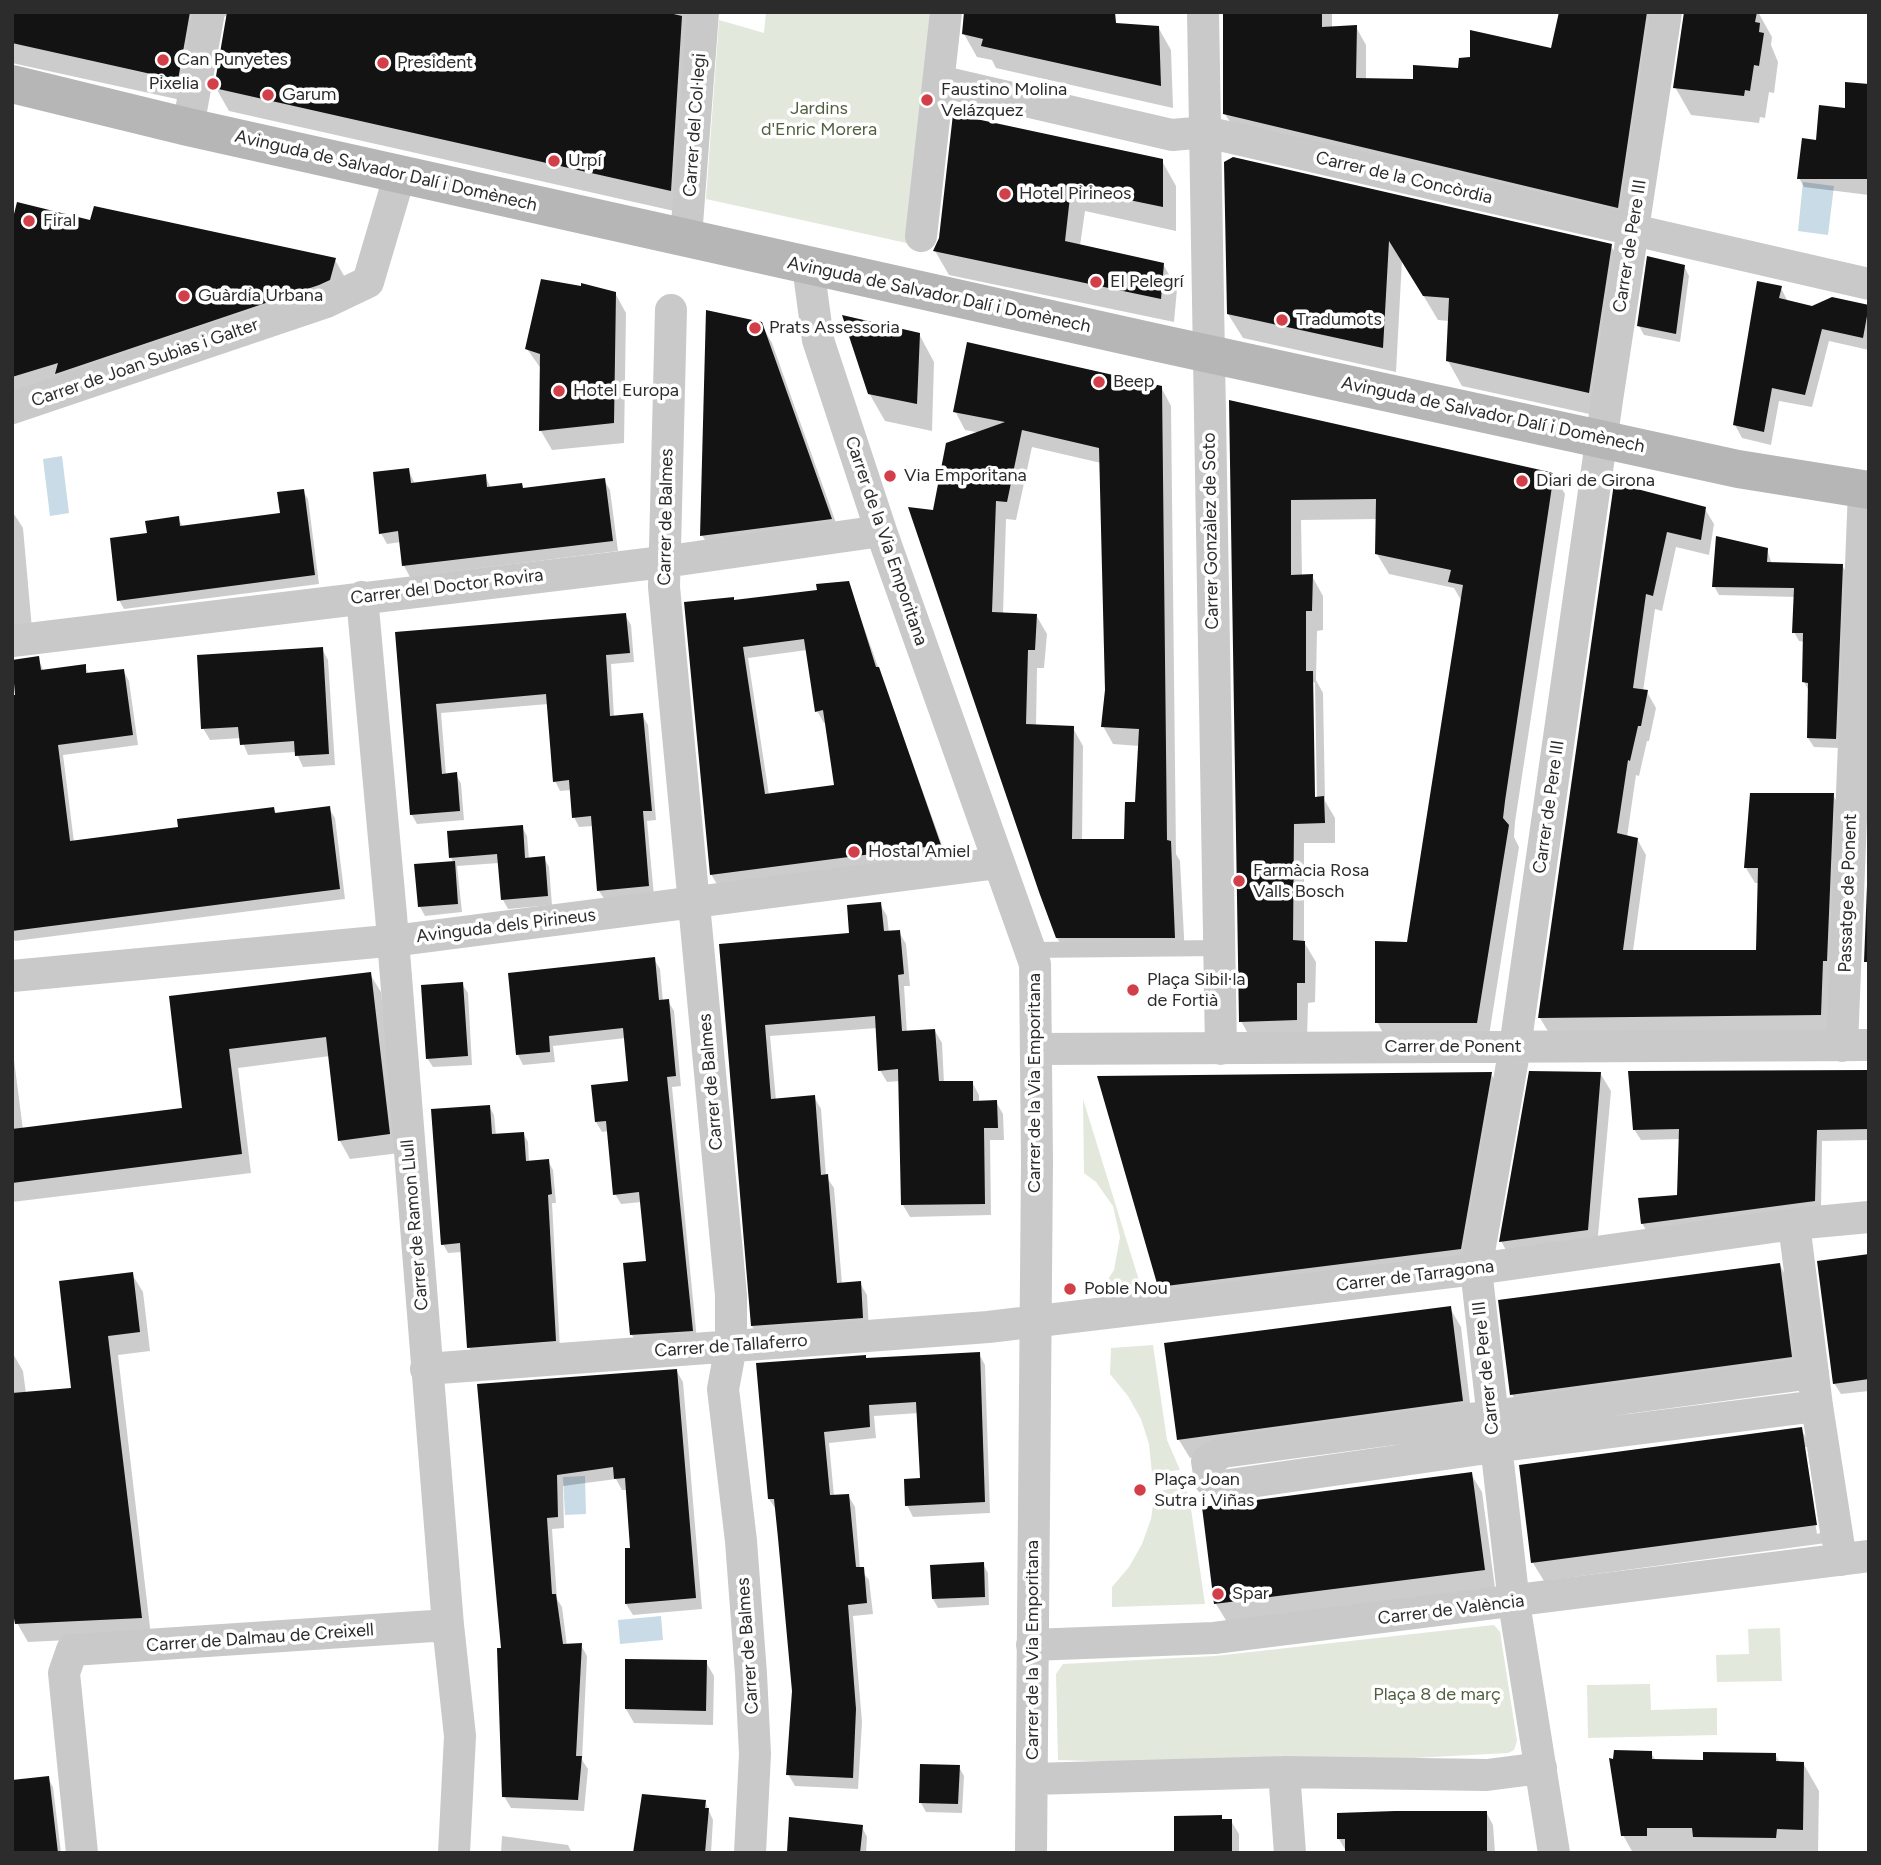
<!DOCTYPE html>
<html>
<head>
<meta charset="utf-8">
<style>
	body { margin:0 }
	#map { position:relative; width:1881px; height:1865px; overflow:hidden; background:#fff; font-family:Figtree,sans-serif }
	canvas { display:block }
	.frame { position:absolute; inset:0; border:14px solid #2c2c2c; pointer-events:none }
</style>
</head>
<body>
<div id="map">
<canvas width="1881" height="1865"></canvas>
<div class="frame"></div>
</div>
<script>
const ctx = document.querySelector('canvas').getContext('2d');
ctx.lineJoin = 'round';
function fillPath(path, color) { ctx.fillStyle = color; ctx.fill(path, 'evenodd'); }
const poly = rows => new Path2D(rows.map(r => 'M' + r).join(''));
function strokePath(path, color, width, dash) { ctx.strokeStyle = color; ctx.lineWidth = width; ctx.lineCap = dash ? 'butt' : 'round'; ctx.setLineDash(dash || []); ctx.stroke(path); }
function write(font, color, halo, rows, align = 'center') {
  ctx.font = font + ' Figtree,sans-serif'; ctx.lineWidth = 7; ctx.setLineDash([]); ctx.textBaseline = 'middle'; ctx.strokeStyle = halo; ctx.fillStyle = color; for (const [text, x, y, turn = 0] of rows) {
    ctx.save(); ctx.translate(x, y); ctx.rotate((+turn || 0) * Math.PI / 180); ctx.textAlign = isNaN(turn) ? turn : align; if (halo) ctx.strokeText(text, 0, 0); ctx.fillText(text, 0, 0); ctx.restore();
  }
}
fillPath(poly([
	[766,12,936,12,911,244,706,199,719,20,764,33],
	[1083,1099,1141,1287,1106,1293,1105,1284,1114,1270,1120,1237,1113,1206,1096,1182,1084,1173],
	[1153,1345,1167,1440,1180,1470,1152,1473,1149,1444,1141,1419,1128,1396,1110,1374,1111,1348],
	[1185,1486,1191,1509,1205,1604,1112,1607,1112,1587,1129,1567,1142,1544,1151,1519,1155,1492],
	[1494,1625,1500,1632,1517,1741,1514,1750,1508,1753,1356,1761,1156,1763,1058,1760,1056,1674,1063,1664,1215,1656],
	[1780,1628,1782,1681,1717,1682,1716,1655,1749,1654,1748,1629],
	[1650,1684,1651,1710,1717,1708,1717,1735,1588,1738,1587,1685]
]), '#e2e8db');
fillPath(poly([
	[1803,182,1834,186,1828,235,1798,231],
	[62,456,69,513,50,516,43,459],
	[585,1476,586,1514,565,1515,563,1477],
	[661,1616,663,1640,620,1644,618,1620]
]), '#c8dbe6');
fillPath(poly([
	[12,12,691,12,683,213,229,111,216,88,229,16,215,17,190,102,12,63],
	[1225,12,1332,12,1332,28,1356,27,1366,45,1366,80,1415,81,1552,50,1561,12,1676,12,1628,225,1236,132,1225,114],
	[1683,12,1758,12,1772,37,1771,45,1778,62,1774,93,1769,92,1765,118,1760,117,1759,123,1691,115,1675,87,1686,17],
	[1158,27,1171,50,1173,108,996,68,992,60,977,57,964,34],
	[1869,85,1869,195,1804,187,1799,178,1817,142],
	[955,116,1162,161,1176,186,1176,231,1085,211,1080,246,1163,264,1177,289,1174,322,949,275,935,251,941,239],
	[1226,163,1611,246,1625,270,1603,417,1462,386,1448,361,1449,321,1438,320,1402,260,1396,372,1243,338,1228,314],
	[91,222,335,260,346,279,12,399,12,230],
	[1684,266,1689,276,1680,342,1644,335,1639,326],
	[1781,288,1788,302,1812,307,1832,299,1869,307,1869,350,1829,341,1812,407,1779,401,1771,445,1742,438,1735,425],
	[615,293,626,313,624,443,552,450,541,431,542,370,527,349],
	[761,324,772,343,841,537,713,554,702,535],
	[919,334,934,362,932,431,885,421,869,393],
	[1161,387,1171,406,1176,854,1180,861,1185,956,1068,956,1057,938,934,512,981,433,965,430,955,411],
	[1032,447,1101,463,1107,690,1103,726,1113,744,1140,746,1136,804,1125,841,1082,841,1083,746,1073,728,1036,726,1037,668,1044,668,1047,634,1036,615,1003,614,1006,519,1016,520],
	[1230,402,1553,474,1565,494,1515,822,1514,837,1519,847,1488,1042,1388,1042,1377,1022,1408,944,1462,602,1454,588,1389,574,1377,554,1377,519,1301,520,1302,576,1312,576,1323,596,1323,630,1317,631,1316,680,1323,693,1325,801,1335,818,1335,843,1304,843,1304,942,1316,962,1315,1002,1308,1003,1307,1040,1252,1041,1241,1021],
	[1311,680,1315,683,1317,806,1313,806],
	[408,469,415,484,485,476,491,488,524,490,604,480,610,490,618,551,410,577,404,566,401,542,387,544,381,533],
	[1615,486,1705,509,1714,524,1709,555,1676,547,1662,611,1655,609,1643,691,1647,692,1656,708,1649,741,1647,741,1639,776,1636,775,1627,837,1637,839,1646,855,1633,951,1758,952,1760,883,1755,883,1746,868,1833,795,1842,811,1829,1030,1549,1033,1540,1018],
	[303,491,308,499,319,584,124,609,119,600,148,535,178,518,183,527,282,515],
	[12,511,23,528,32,629,12,631],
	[1767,550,1772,564,1842,565,1847,574,1840,748,1814,747,1808,738,1809,691,1804,682,1805,642,1799,641,1794,632,1796,597,1719,595,1714,586],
	[848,583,946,856,718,886,711,874,735,602,819,591],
	[807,650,817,711,824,723,827,722,836,786,769,795,748,658],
	[625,615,631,625,634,662,611,664,614,717,642,715,648,725,656,820,647,821,654,896,605,900,599,891,593,826,579,827,574,817,571,790,560,791,555,781,548,704,441,713,446,775,456,774,461,784,464,820,417,824,412,815,397,634],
	[322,649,328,660,335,765,303,767,296,752,248,755,241,738,210,740,203,728],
	[38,658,44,672,85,666,89,675,123,670,129,681,138,745,63,755,74,842,180,829,273,808,277,815,329,808,335,818,345,899,15,941,12,937,12,697,17,696],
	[522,827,527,836,529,859,544,858,549,867,552,905,508,909,503,900,499,863,457,866,462,912,425,916,420,907,453,862,451,857],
	[880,904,887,916,889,933,899,932,906,944,910,986,904,986,907,1033,935,1031,942,1043,944,1083,972,1082,979,1095,979,1103,996,1102,1003,1114,1004,1140,990,1140,991,1215,910,1217,903,1205,900,1081,887,1082,880,1070,877,1028,770,1036,776,1100,814,1097,821,1109,826,1176,834,1188,842,1284,860,1283,867,1295,869,1330,759,1338,752,1326,721,946,851,935],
	[654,959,660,969,663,1002,668,1001,674,1011,681,1086,672,1087,697,1340,638,1345,632,1335,648,1262,642,1202,621,1204,615,1194,608,1131,602,1132,596,1122,630,1082,626,1038,553,1046,555,1062,523,1065,518,1055],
	[370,974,381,992,400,1153,350,1159,340,1141,330,1056,238,1068,251,1173,12,1202,12,1044,23,1130,184,1109,171,998],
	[462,984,468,993,472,1065,433,1067,427,1058],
	[1869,1071,1869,1140,1822,1141,1821,1211,1648,1234,1642,1223,1678,1196,1680,1139,1641,1140,1634,1129],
	[1600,1073,1611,1091,1597,1247,1511,1259,1501,1241],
	[1491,1074,1502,1092,1471,1267,1171,1305,1160,1286],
	[489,1106,494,1115,496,1135,523,1133,528,1142,529,1162,548,1161,553,1170,556,1203,552,1203,560,1350,474,1356,469,1347,462,1252,448,1253,443,1244],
	[1869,1256,1869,1391,1841,1394,1834,1383],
	[1780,1265,1790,1284,1802,1376,1522,1413,1512,1394],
	[132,1274,143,1292,150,1351,118,1355,151,1636,28,1642,17,1623,12,1596,12,1352,23,1371,26,1394,73,1389],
	[1450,1308,1461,1327,1472,1420,1190,1458,1179,1440],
	[979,1354,985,1365,990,1513,913,1517,907,1505,921,1480,919,1413,874,1416,876,1438,829,1443,834,1496,848,1495,855,1507,860,1569,869,1580,873,1614,853,1616,862,1722,858,1789,795,1786,788,1774,793,1691,777,1511,769,1499,866,1359],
	[676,1370,683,1382,702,1609,633,1615,626,1604,632,1550,627,1490,622,1490,616,1479,563,1486,564,1528,552,1529,557,1599,562,1607,567,1646,581,1645,587,1656,582,1760,588,1769,584,1811,511,1808,504,1796,502,1649,479,1385],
	[1801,1429,1812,1448,1826,1543,1544,1581,1533,1563],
	[1803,1447,1807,1447,1820,1533,1817,1534],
	[1471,1474,1482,1492,1495,1588,1227,1622,1216,1604],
	[983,1564,988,1573,989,1605,938,1608,933,1599,932,1567],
	[706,1662,714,1676,713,1725,634,1723,626,1709],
	[1651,1753,1656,1761,1705,1762,1775,1754,1780,1763,1803,1763,1819,1791,1818,1853,1633,1853,1623,1835],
	[959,1767,964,1776,962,1813,926,1812,921,1803],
	[48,1778,53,1787,61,1853,12,1853],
	[705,1802,713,1820,711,1853,636,1853],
	[1486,1812,1493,1825,1495,1853,1347,1853,1339,1839],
	[1221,1817,1223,1821,1231,1821,1239,1834,1239,1853,1176,1853],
	[790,1819,862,1827,867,1837,866,1853,787,1853],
	[502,1836,568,1845,572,1853,501,1853]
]), '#0003');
fillPath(poly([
	[12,12,190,12,178,80,12,43],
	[227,12,665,12,682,16,671,191,214,88],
	[964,12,1115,12,1116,23,1159,26,1161,86,981,46,983,39,962,34],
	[1223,12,1322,12,1322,27,1357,25,1356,78,1413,79,1413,65,1458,68,1459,58,1470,57,1470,30,1551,48,1559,12,1647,12,1618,208,1223,114],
	[1684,12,1757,12,1755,22,1760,23,1759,32,1764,33,1759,66,1754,65,1750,91,1745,90,1744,96,1673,88],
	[1845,82,1869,84,1869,179,1797,179,1802,138,1816,140,1819,105,1845,108],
	[953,114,1163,159,1163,207,1071,188,1065,241,1164,263,1161,299,933,251,939,238],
	[1233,157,1612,244,1589,393,1446,361,1449,298,1423,296,1389,241,1383,348,1227,314,1224,162],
	[17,202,90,220,94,206,336,258,330,280,319,285,55,374,58,363,12,377,12,222],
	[1647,256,1685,265,1676,334,1637,326],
	[541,279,581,286,581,283,616,292,614,423,539,431,540,354,525,349],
	[1757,281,1782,286,1779,298,1812,306,1832,297,1869,305,1863,338,1822,329,1805,395,1772,388,1764,432,1733,425],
	[706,310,762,322,832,519,700,536],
	[842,315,920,333,917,404,868,394],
	[967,342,1162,386,1167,840,1171,841,1175,938,1056,938,1039,892,908,507,933,510,946,443,1005,422,953,412],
	[1022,430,1099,448,1105,690,1101,727,1139,729,1135,802,1125,802,1124,839,1072,839,1074,726,1026,724,1028,650,1035,650,1037,614,992,612,996,501,1007,502],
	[1229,400,1554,473,1505,801,1503,818,1509,825,1477,1023,1375,1023,1375,941,1407,942,1463,585,1448,582,1451,570,1375,554,1376,499,1291,500,1291,575,1313,574,1312,611,1306,611,1306,671,1313,671,1315,797,1324,796,1325,823,1294,824,1293,940,1305,941,1305,983,1297,983,1297,1020,1239,1022],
	[409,468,411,483,486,474,487,487,522,483,523,488,605,478,613,541,402,566,398,531,379,534,373,472],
	[1614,483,1706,507,1701,540,1667,532,1653,596,1646,594,1633,688,1648,690,1641,726,1638,726,1630,761,1628,760,1617,833,1638,838,1623,950,1756,950,1758,868,1744,868,1750,793,1834,793,1827,961,1823,961,1821,1015,1538,1018],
	[304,489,315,575,117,601,110,538,147,533,145,521,179,516,180,526,280,513,277,492],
	[1716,536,1768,548,1767,562,1843,564,1836,739,1807,738,1808,683,1802,682,1803,633,1792,633,1794,588,1712,587],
	[849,581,876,667,879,667,941,845,710,875,684,602,734,597,734,600,817,590,816,584],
	[804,639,815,712,823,710,834,785,765,794,743,647],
	[626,613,630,653,606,655,610,716,643,713,652,811,643,811,649,886,597,891,591,816,572,818,569,780,553,782,546,694,436,704,442,774,457,772,460,811,410,815,395,632],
	[323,647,329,754,295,756,294,741,240,745,238,727,201,729,197,655],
	[39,656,41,670,86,664,86,673,124,669,133,735,58,745,70,841,178,827,177,819,274,807,275,813,330,806,340,889,12,931,12,695,15,695,12,660],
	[523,825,525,858,545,856,548,896,501,900,497,854,449,858,447,831],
	[1869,835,1869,962,1864,962],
	[455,861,458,904,418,907,414,864],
	[881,902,884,931,900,930,904,974,898,975,902,1031,935,1029,939,1081,973,1081,973,1101,997,1100,998,1128,984,1128,985,1204,901,1205,898,1069,878,1071,875,1016,765,1025,771,1099,815,1095,821,1175,828,1174,837,1283,861,1281,863,1318,751,1326,719,944,849,933,847,905],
	[655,957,659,1000,669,999,676,1076,667,1077,693,1331,630,1335,623,1263,646,1261,639,1192,613,1195,606,1121,595,1122,591,1085,628,1081,623,1028,549,1036,550,1052,516,1055,508,973],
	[371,972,390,1134,338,1141,326,1037,229,1049,242,1154,12,1183,12,1129,182,1108,169,996],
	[463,982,468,1056,426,1059,421,985],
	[1869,1070,1869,1129,1817,1130,1815,1201,1641,1224,1638,1198,1677,1195,1679,1129,1633,1130,1628,1071],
	[1529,1071,1601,1072,1588,1230,1499,1242],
	[1492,1072,1461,1249,1158,1287,1097,1076],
	[490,1105,492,1134,524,1132,526,1161,549,1159,552,1194,548,1195,556,1341,467,1348,460,1243,441,1245,431,1109],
	[1869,1254,1869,1379,1833,1384,1817,1261],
	[1780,1263,1792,1357,1510,1395,1498,1300],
	[133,1272,140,1332,108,1336,142,1618,15,1624,12,1607,12,1393,71,1388,59,1281],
	[1451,1306,1463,1401,1177,1440,1164,1343],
	[980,1352,985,1502,905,1506,904,1479,920,1478,916,1402,869,1405,870,1427,824,1432,830,1495,849,1494,856,1567,864,1567,867,1603,848,1605,856,1709,853,1778,786,1775,792,1691,778,1538,774,1499,768,1499,756,1363,866,1355,866,1358],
	[677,1369,696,1598,625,1604,625,1548,630,1548,625,1478,614,1479,613,1467,557,1475,558,1517,547,1518,552,1594,556,1594,563,1644,582,1643,576,1756,582,1756,578,1800,502,1797,497,1648,501,1648,477,1384],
	[1802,1427,1817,1525,1531,1563,1519,1465],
	[1472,1472,1485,1570,1214,1604,1202,1507],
	[984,1562,985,1597,932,1599,930,1565],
	[625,1659,707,1660,706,1711,625,1709],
	[1614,1750,1652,1751,1652,1759,1703,1760,1703,1752,1776,1753,1776,1761,1804,1762,1803,1830,1777,1829,1776,1838,1693,1837,1692,1828,1647,1828,1647,1836,1621,1836,1609,1758,1613,1759],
	[920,1764,960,1765,958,1804,919,1803],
	[49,1776,58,1853,12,1853,12,1780],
	[642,1794,706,1800,705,1808,709,1808,705,1853,633,1853],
	[1395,1811,1487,1811,1487,1853,1345,1853,1345,1839,1337,1839,1337,1813],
	[1222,1815,1222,1819,1232,1819,1232,1853,1174,1853,1174,1816],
	[789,1817,863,1825,860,1853,787,1853]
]), '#131313');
strokePath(poly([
	[1030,950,1219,948]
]), '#c9c9c9', 16);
strokePath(poly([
	[1203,12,1221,1049],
	[939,81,1172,135,1206,132,1869,284],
	[188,127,209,12],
	[921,236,946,12],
	[686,237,703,12],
	[808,266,818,340,881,531,1035,964,1037,1162,1031,1853],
	[671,310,664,587,731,1295,731,1346,723,1389,741,1541,751,1674,755,1754,750,1853],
	[12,408,326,302,368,282,400,174],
	[362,597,391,915,448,1625,460,1736,454,1853],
	[12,641,663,562,881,531],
	[12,976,408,939,998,863],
	[1842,1046,1864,490],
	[1037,1049,1869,1045],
	[1794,1224,1817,1406,1841,1560],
	[426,1369,988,1327,1476,1269,1794,1224,1869,1217],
	[1813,1373,1223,1452,1207,1461,1210,1480,1222,1486,1494,1447,1817,1406],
	[1032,1645,1214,1638,1869,1556],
	[1284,1772,1290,1853],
	[1032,1779,1284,1772,1487,1775,1541,1768],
	[82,1853,64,1673,72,1650,448,1625],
	[1554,1853,1514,1603,1476,1269,1515,1047,1607,400,1666,12]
]), '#c9c9c9', 32);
strokePath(poly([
	[12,84,188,127,1154,342,1738,469,1869,490]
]), '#b6b6b6', 38);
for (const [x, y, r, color] of [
	[163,60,7,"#d23f49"],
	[383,63,7,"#d23f49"],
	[213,84,7,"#d23f49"],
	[268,95,7,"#d23f49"],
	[927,100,7,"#d23f49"],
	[554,161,7,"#d23f49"],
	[1005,194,7,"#d23f49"],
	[29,221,7,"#d23f49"],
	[1096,282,7,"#d23f49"],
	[184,296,7,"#d23f49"],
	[1282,320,7,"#d23f49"],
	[755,328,7,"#d23f49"],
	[1099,382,7,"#d23f49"],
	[559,391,7,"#d23f49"],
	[890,476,7,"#d23f49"],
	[1522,481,7,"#d23f49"],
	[854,852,7,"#d23f49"],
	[1239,881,7,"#d23f49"],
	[1133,990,7,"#d23f49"],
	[1070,1289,7,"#d23f49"],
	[1140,1490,7,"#d23f49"],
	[1218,1594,7,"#d23f49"]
]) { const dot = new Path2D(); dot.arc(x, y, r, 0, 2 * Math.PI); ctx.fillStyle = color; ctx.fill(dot); strokePath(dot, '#fff', 2.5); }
write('18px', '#2c2c2c', '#fff', [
	["Can Punyetes",177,60],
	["President",397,63],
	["Pixelia",199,84,"right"],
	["Faustino Molina",941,90],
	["Velázquez",941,111],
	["Garum",282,95],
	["Urpí",568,161],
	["Hotel Pirineos",1019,194],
	["Firal",43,221],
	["El Pelegrí",1110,282],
	["Guàrdia Urbana",198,296],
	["Tradumots",1296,320],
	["Prats Assessoria",769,328],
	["Beep",1113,382],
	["Hotel Europa",573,391],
	["Via Emporitana",904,476],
	["Diari de Girona",1536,481],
	["Hostal Amiel",868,852],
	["Farmàcia Rosa",1253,871],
	["Valls Bosch",1253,892],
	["Plaça Sibil·la",1147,980],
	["de Fortià",1147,1001],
	["Poble Nou",1084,1289],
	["Plaça Joan",1154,1480],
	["Sutra i Viñas",1154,1501],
	["Spar",1232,1594]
], 'left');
write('18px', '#4f623f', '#fff', [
	["Jardins",819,109],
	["d'Enric Morera",819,130],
	["Plaça 8 de març",1437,1695]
]);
write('18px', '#2c2c2c', '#fff', [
	["Carrer del Col·legi",695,125,-86],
	["Avinguda de Salvador Dalí i Domènech",386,171,13],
	["Carrer de la Concòrdia",1404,178,13],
	["Carrer de Pere III",1630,246,-81],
	["Avinguda de Salvador Dalí i Domènech",939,295,12],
	["Carrer de Joan Subias i Galter",145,363,-19],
	["Avinguda de Salvador Dalí i Domènech",1493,415,12],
	["Carrer de Balmes",666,517,-89],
	["Carrer Gonzàlez de Soto",1211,531,-91],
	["Carrer de la Via Emporitana",886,541,71],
	["Carrer del Doctor Rovira",447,587,-7],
	["Carrer de Pere III",1549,807,-82],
	["Passatge de Ponent",1848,893,-88],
	["Avinguda dels Pirineus",506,926,-7],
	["Carrer de Ponent",1453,1047],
	["Carrer de Balmes",711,1082,-95],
	["Carrer de la Via Emporitana",1035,1083,-90],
	["Carrer de Ramon Llull",415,1225,-95],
	["Carrer de Tarragona",1415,1276,-7],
	["Carrer de Tallaferro",731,1346,-4],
	["Carrer de Pere III",1486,1368,-96],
	["Carrer de València",1451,1610,-7],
	["Carrer de Dalmau de Creixell",260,1638,-4],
	["Carrer de Balmes",748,1646,-94],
	["Carrer de la Via Emporitana",1033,1650,-90]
]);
</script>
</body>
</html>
